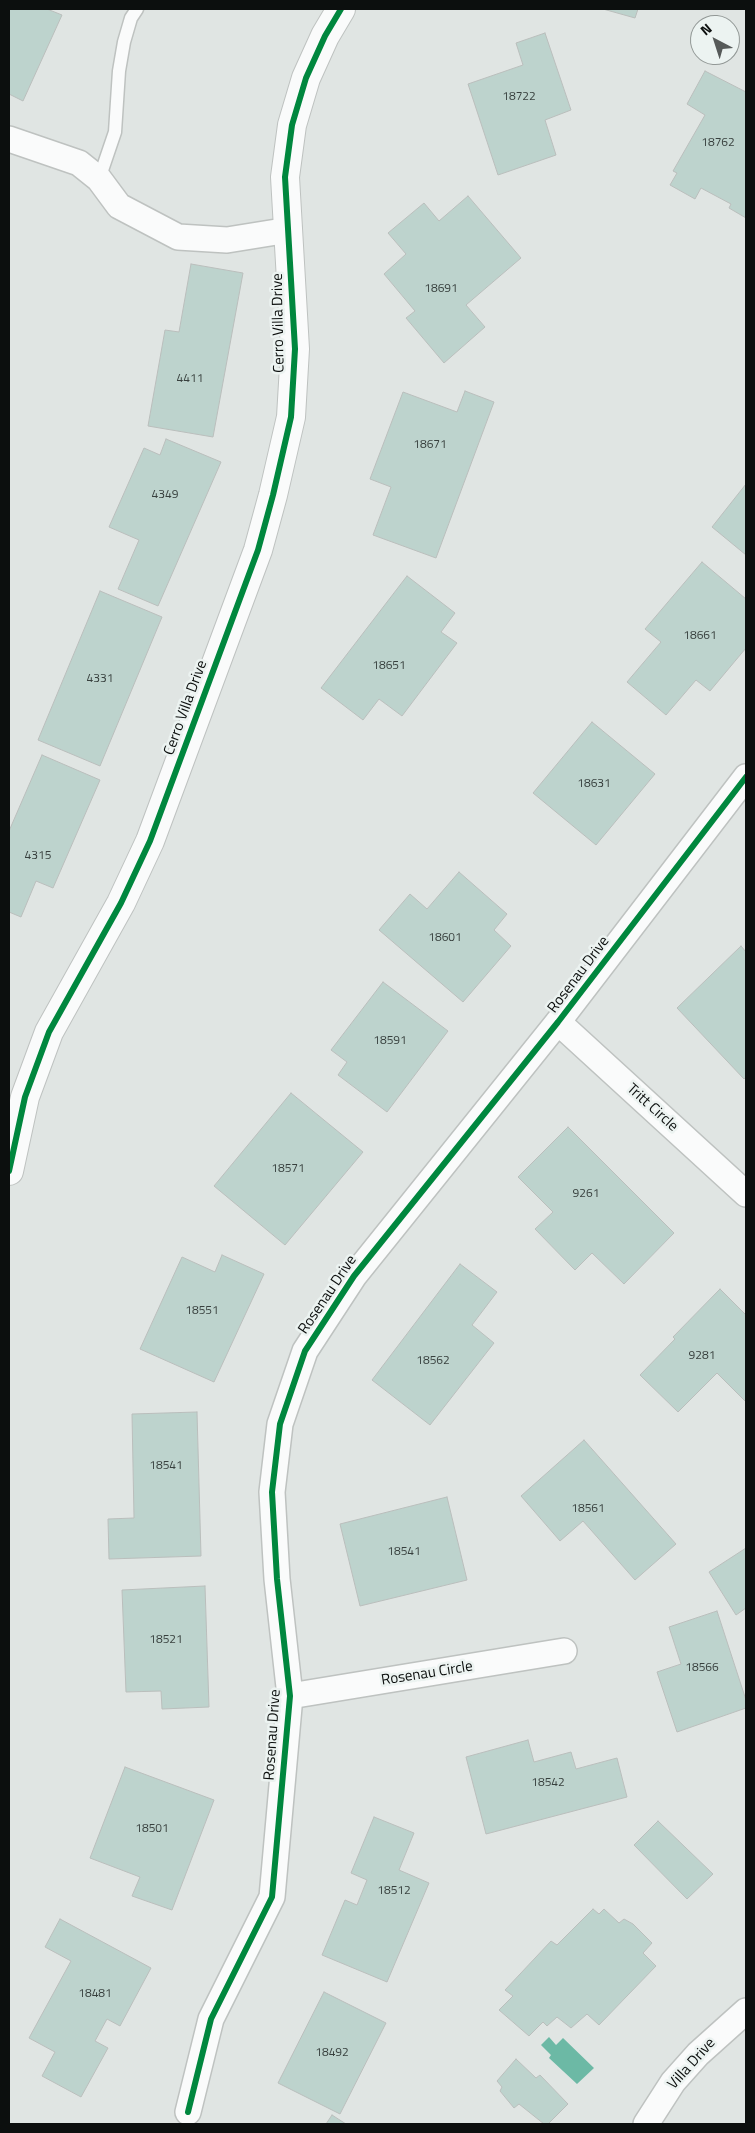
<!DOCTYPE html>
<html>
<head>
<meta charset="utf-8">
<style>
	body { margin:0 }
	#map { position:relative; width:755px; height:2133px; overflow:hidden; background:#e0e5e3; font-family:"Titillium Web",sans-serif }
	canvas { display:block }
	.frame { position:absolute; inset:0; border:10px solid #0c0f0e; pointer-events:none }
	.north { position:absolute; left:690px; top:15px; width:50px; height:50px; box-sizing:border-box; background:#ecf3f1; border:1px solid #929896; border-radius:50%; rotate:320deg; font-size:14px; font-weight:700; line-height:20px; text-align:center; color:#0c0f0e }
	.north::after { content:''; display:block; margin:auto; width:18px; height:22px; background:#565a59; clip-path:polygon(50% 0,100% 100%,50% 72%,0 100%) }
</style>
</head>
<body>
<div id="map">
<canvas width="755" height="2133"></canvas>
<div class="frame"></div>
<div class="north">N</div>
</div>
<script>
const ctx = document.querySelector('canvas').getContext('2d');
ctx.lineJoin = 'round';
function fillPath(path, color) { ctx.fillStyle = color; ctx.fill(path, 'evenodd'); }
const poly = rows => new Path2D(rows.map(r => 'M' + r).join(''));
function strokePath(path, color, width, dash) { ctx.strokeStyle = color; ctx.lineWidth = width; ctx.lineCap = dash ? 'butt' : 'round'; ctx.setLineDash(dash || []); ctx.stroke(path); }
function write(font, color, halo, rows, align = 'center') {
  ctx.font = font + ' "Titillium Web",sans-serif'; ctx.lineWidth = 5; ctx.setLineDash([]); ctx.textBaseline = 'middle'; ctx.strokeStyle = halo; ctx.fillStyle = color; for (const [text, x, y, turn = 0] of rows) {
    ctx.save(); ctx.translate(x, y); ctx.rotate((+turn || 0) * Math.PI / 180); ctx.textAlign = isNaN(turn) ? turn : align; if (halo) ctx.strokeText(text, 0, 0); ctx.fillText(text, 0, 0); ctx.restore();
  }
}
fillPath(poly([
	[549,2037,556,2045,563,2038,594,2068,577,2084,549,2058,551,2055,541,2045]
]), '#6cb9a5');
const building = poly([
	[9,9,47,9,62,15,23,101,9,94,9,9],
	[603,9,638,9,635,18,603,9],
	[545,33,571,110,545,120,556,155,498,175,468,84,523,65,516,43,545,33],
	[705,71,746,92,746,218,729,208,731,204,701,188,695,199,670,185,677,173,673,171,705,115,687,104,705,71],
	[468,196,521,258,466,305,485,327,444,363,406,318,415,311,384,274,406,254,388,233,424,203,439,221,468,196],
	[191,264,243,273,213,437,148,426,165,330,179,332,191,264],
	[465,391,494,402,436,558,373,535,391,487,370,479,403,392,457,412,465,391],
	[166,439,221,462,158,606,118,589,139,540,109,527,144,448,160,455,166,439],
	[746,484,746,555,712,527,746,484],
	[702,562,746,599,746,648,710,691,696,680,666,715,627,682,661,642,645,629,702,562],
	[407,576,455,613,441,632,457,643,402,716,379,699,363,720,321,688,407,576],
	[100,591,162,617,100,766,38,740,100,591],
	[592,722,655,774,596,845,533,793,592,722],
	[42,755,100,780,53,888,36,881,21,917,9,912,9,831,42,755],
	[459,872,507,914,494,930,511,946,463,1002,379,930,410,894,427,909,459,872],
	[741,946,746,952,746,1077,744,1079,677,1008,741,946],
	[383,982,448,1031,387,1112,338,1075,347,1062,331,1050,383,982],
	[291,1093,363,1152,285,1245,214,1186,291,1093],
	[568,1127,674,1233,624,1284,592,1253,575,1270,535,1229,553,1212,518,1177,568,1127],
	[222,1255,264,1274,214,1382,140,1349,182,1257,215,1272,222,1255],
	[460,1264,497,1292,472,1325,494,1343,430,1425,372,1380,460,1264],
	[720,1289,746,1315,746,1402,717,1373,678,1412,640,1375,675,1339,673,1337,720,1289],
	[197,1412,201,1556,109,1559,108,1519,134,1518,132,1414,197,1412],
	[584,1440,676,1544,635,1580,583,1521,560,1541,521,1496,584,1440],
	[447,1497,467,1580,360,1606,340,1524,447,1497],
	[746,1548,746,1608,736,1615,709,1572,746,1548],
	[205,1586,209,1707,162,1709,161,1691,126,1692,122,1590,205,1586],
	[717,1611,746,1700,746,1708,677,1732,657,1672,681,1664,669,1627,717,1611],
	[528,1740,534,1762,571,1752,576,1769,617,1758,627,1797,486,1834,466,1757,528,1740],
	[125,1767,214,1800,172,1910,132,1896,140,1877,90,1858,125,1767],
	[374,1817,414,1833,399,1870,429,1883,387,1982,322,1955,345,1900,357,1905,367,1880,351,1873,374,1817],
	[658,1821,713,1874,687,1899,634,1845,658,1821],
	[593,1909,599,1914,604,1909,619,1923,624,1919,633,1924,652,1943,643,1953,656,1966,599,2025,587,2014,571,2028,557,2017,547,2026,543,2022,529,2036,499,2010,513,1996,505,1990,551,1941,557,1945,593,1909],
	[60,1919,151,1968,120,2026,107,2019,95,2041,108,2048,81,2097,42,2076,55,2052,29,2038,71,1961,45,1947,60,1919],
	[324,1992,386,2023,340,2114,278,2083,324,1992],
	[516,2059,536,2078,540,2075,568,2104,548,2124,544,2124,519,2104,514,2108,500,2091,502,2087,497,2081,516,2059],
	[332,2115,346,2124,326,2124,332,2115]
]);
fillPath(building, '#bdd3cd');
strokePath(building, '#babebc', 1);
const lane = poly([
	[99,179,115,132,119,71,124,42,131,18,137,9]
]);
const street = poly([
	[9,139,79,163,99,179,119,206,178,237,227,240,289,230],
	[558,1022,746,1194],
	[290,1696,564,1651],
	[188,2112,211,2019,272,1897,290,1696,277,1579,272,1492,280,1424,305,1351,354,1276,558,1022,746,777],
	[646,2124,673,2082,698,2054,746,2011]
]);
const secondary = poly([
	[9,1171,25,1097,49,1032,121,903,150,841,258,550,273,495,291,417,295,349,285,177,292,125,306,78,325,36,341,9]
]);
strokePath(lane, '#bec2c0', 15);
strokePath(street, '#bec2c0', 28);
strokePath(secondary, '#bec2c0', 30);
strokePath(lane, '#fafbfb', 12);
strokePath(street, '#fafbfb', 25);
strokePath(secondary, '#fafbfb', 28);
strokePath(poly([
	[9,1171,25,1097,49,1032,121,903,150,841,258,550,273,495,291,417,295,349,285,177,292,125,306,78,325,36,341,9],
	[188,2112,211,2019,272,1897,290,1696,277,1579,272,1492,280,1424,305,1351,354,1276,558,1022,746,777]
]), '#00873e', 6);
write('12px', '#38403e', null, [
	["18722",519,97],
	["18762",718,143],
	["18691",441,289],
	["4411",190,379],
	["18671",430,445],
	["4349",165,495],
	["18661",700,636],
	["18651",389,666],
	["4331",100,679],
	["18631",594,784],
	["4315",38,856],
	["18601",445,938],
	["18591",390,1041],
	["18571",288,1169],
	["9261",586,1194],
	["18551",202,1311],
	["9281",702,1356],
	["18562",433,1361],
	["18541",166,1466],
	["18561",588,1509],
	["18541",404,1552],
	["18521",166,1640],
	["18566",702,1668],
	["18542",548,1783],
	["18501",152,1829],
	["18512",394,1891],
	["18481",95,1994],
	["18492",332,2053]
]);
write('15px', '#0c0f0e', '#ecf3f1', [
	["Cerro Villa Drive",279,323,-91],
	["Cerro Villa Drive",186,708,-70],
	["Rosenau Drive",579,975,-53],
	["Tritt Circle",652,1108,42],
	["Rosenau Drive",328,1295,-56],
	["Rosenau Circle",427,1674,-9],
	["Rosenau Drive",273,1735,-86],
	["Villa Drive",692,2064,-48]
]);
</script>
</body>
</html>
